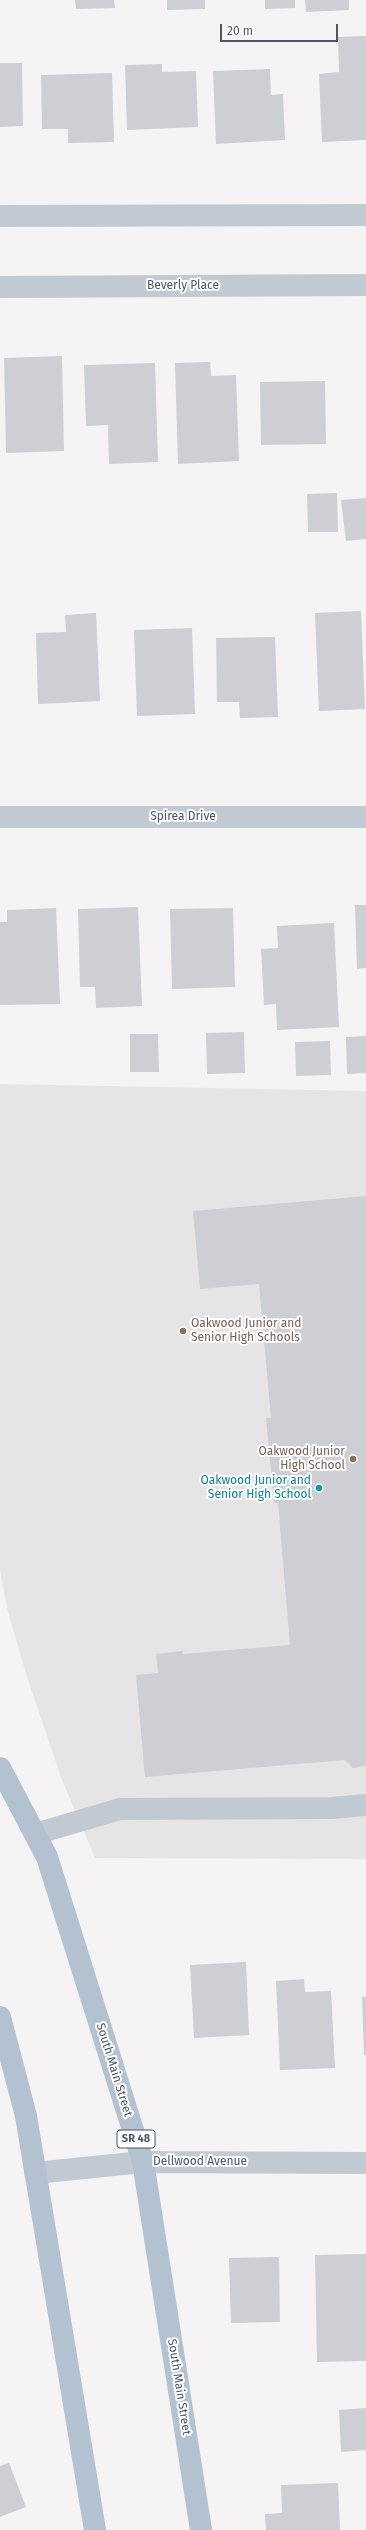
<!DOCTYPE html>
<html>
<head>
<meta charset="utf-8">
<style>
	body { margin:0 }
	#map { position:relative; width:366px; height:2530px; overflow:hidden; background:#f5f3f3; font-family:"Fira Sans",sans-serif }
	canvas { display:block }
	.scale { position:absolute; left:220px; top:24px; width:118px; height:18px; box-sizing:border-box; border:2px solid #4a5661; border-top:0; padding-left:5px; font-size:12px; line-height:14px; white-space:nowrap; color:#4a5661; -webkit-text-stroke:3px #fff; paint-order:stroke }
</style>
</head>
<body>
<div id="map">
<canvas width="366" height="2530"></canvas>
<div class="scale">20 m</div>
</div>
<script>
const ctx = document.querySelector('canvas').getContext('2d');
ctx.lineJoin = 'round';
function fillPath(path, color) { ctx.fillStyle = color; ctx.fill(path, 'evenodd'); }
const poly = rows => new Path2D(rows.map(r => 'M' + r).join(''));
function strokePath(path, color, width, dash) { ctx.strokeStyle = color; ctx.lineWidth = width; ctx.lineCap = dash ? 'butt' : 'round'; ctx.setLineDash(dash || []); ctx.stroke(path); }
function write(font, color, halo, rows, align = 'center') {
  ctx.font = font + ' "Fira Sans",sans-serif'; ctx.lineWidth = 4; ctx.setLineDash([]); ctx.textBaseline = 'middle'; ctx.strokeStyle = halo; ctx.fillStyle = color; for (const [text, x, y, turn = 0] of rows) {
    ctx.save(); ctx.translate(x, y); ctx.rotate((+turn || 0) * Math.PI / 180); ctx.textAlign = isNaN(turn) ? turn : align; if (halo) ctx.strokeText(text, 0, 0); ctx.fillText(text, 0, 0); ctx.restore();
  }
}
fillPath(poly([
	[0,1084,366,1091,366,1859,95,1858,62,1780,28,1680,8,1612,0,1571]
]), '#e6e4e5');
fillPath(poly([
	[75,0,114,0,115,8,76,9],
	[167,0,205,0,205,9,167,10],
	[265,0,295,0,295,8,265,9],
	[305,0,349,0,349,10,306,12],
	[366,36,366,140,322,142,319,74,339,72,338,37],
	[0,63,22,63,23,126,0,127],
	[162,64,162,72,196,71,198,127,127,130,125,65],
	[270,69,271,95,283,94,285,140,216,144,213,71],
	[112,73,114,142,68,143,68,129,42,129,41,75],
	[62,356,64,451,6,453,4,358],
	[210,362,211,376,236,375,239,461,178,464,175,363],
	[155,363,158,462,109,464,108,425,86,426,84,365],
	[325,381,326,444,261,445,260,382],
	[337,493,338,532,308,532,307,494],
	[366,498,366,539,346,541,341,500],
	[361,611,365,709,319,711,315,613],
	[96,613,100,701,38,704,36,633,66,632,65,615],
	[192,628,195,714,137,716,134,630],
	[275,637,278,717,240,718,239,702,217,702,216,638],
	[355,905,366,905,366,968,357,969],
	[138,907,142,1006,96,1008,95,987,80,987,78,909],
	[56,908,60,1004,0,1005,0,922,7,922,7,910],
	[233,908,235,987,172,989,170,909],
	[334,923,339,1027,277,1030,276,1004,264,1005,261,949,278,948,277,926],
	[244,1032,245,1073,207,1074,206,1033],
	[130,1034,158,1034,159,1072,130,1072],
	[366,1036,366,1073,347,1074,346,1037],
	[330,1041,331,1075,296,1076,295,1042],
	[366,1196,366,1766,353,1768,345,1760,145,1777,136,1675,158,1673,156,1654,182,1651,183,1654,290,1645,278,1503,274,1503,266,1418,271,1418,259,1284,200,1289,193,1211],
	[246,1962,249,2035,194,2038,190,1965],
	[304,1979,305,1992,331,1991,335,2068,280,2070,276,1981],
	[362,1997,366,1997,366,2055,364,2055],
	[366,2254,366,2361,317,2362,315,2255],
	[279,2257,280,2322,231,2323,229,2258],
	[366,2408,366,2450,341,2452,339,2410],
	[9,2463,26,2507,0,2517,0,2466],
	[338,2483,340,2530,266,2530,265,2514,282,2513,281,2485]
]), '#cdcfd5');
strokePath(poly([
	[35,1834,120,1809,332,1808,366,1805]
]), '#c1cad2', 22);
strokePath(poly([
	[0,216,366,215],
	[0,287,366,285],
	[0,817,366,817],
	[35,2173,143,2162,366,2163]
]), '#c1cad2', 22);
strokePath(poly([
	[0,1768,47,1857,143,2162,201,2530],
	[0,2017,26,2116,95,2530]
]), '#b3c2d1', 22);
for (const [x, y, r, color] of [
	[183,1331,4,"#8d6e63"],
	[353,1459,4,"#8d6e63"],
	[319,1488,4,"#0f9aa8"]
]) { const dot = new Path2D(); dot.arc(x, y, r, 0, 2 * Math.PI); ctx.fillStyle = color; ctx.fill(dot); strokePath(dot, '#fff', 1.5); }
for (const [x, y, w] of [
	[136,2139,38]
]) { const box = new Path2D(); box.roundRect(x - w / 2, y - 9, w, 18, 3); ctx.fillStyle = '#fff'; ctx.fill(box); strokePath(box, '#4a5661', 1); }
write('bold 11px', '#4a5661', null, [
	["SR 48",136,2139]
]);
write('12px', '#4a5661', '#fff', [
	["Beverly Place",183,286],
	["Spirea Drive",183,817],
	["South Main Street",114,2070,73],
	["Dellwood Avenue",200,2162],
	["South Main Street",179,2387,81]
]);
write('12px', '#785e54', '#fff', [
	["Oakwood Junior and",191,1324],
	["Senior High Schools",191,1338],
	["Oakwood Junior",345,1452,"right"],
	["High School",345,1466,"right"]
], 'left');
write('12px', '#0d838f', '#fff', [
	["Oakwood Junior and",311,1481],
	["Senior High School",311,1495]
], 'right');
</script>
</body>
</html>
